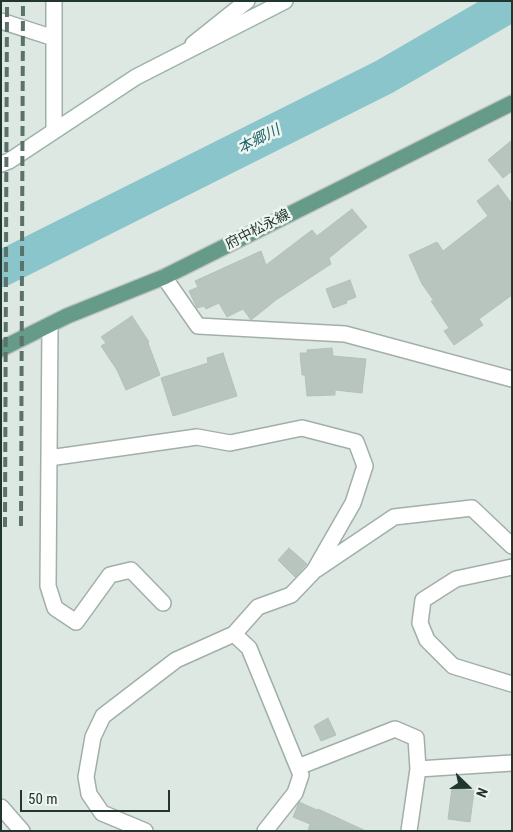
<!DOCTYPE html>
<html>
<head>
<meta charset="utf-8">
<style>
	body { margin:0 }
	#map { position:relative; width:513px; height:832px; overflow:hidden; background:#dee8e3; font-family:"Roboto Condensed",sans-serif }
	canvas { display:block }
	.frame { position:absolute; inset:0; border:2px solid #21362f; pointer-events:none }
	.north { position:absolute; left:443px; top:762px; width:50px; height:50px; -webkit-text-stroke:4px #eef5f1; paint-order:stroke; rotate:112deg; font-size:14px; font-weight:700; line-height:20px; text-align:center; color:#21362f }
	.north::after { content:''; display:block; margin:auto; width:18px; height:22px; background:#21362f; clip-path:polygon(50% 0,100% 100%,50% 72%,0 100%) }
	.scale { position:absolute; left:20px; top:790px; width:150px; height:22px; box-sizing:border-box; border:2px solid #21362f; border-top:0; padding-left:6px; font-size:15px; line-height:18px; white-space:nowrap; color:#21362f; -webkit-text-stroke:4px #eef5f1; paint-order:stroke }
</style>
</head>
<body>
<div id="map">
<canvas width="513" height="832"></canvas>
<div class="frame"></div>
<div class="north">N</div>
<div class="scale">50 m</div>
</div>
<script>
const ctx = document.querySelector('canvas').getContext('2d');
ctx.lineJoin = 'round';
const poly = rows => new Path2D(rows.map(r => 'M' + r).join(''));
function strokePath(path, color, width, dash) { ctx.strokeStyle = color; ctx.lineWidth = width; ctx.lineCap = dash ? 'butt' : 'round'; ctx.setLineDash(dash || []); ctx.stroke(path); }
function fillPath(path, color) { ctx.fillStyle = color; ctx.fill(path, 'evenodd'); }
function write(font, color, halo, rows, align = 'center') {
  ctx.font = font + ' "Roboto Condensed","Noto Sans JP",sans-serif'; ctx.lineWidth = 5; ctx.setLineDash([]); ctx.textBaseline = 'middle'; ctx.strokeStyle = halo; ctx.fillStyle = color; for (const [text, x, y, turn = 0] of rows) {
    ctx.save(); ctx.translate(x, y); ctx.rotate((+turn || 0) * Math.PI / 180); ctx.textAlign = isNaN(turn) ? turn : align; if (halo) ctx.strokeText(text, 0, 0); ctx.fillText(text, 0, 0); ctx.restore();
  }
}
strokePath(poly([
	[1,269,384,77,512,3]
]), '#89c5ca', 36);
const building = poly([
	[512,140,512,171,503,178,488,160,512,140],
	[498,185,512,204,512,295,479,319,483,325,454,345,444,331,449,328,431,301,434,301,422,284,409,255,437,242,443,251,488,216,477,201,498,185],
	[352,209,367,227,329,258,331,264,276,300,251,320,243,309,227,317,219,303,206,309,204,306,197,308,189,291,198,287,195,281,261,251,266,265,312,230,317,236,352,209],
	[350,280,356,297,346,301,347,303,333,308,326,289,350,280],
	[132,316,149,342,148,343,160,375,126,390,117,370,101,346,106,343,101,337,132,316],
	[332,348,333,356,366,359,362,393,335,390,335,395,307,396,305,375,302,375,300,353,307,353,307,350,332,348],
	[223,353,237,396,173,416,161,378,208,363,207,358,223,353],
	[289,548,307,564,295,577,278,560,289,548],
	[328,718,336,735,321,741,314,726,328,718],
	[452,788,474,791,470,822,448,819,452,788],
	[299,802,317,810,318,809,366,831,308,831,310,824,293,817,299,802]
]);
fillPath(building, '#b7c5be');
strokePath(building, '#b1c1b9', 1);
const street = poly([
	[1,21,54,38],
	[193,44,247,1],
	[54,130,54,1],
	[164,277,198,326,345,334,512,379],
	[50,325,48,586,55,608,76,622,110,575,131,570,163,603],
	[49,458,197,437,230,443,302,428,356,442,365,466,353,503,314,571,291,595,258,607,234,634],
	[512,567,456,579,423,600,420,623,427,640,453,666,512,684],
	[317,569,394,517,472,508,512,546],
	[298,767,395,729,416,738,418,769,409,831],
	[418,769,512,763],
	[1,807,22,831],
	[145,831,102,813,89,794,86,777,93,737,103,716,176,660,234,634,249,648,301,775,295,793,265,831]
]);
const secondary = poly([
	[1,164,9,161,136,77,285,1]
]);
const primary = poly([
	[1,349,67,316,164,277,512,103]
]);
strokePath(street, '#a2afa9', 18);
strokePath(secondary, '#9eb3aa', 18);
strokePath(primary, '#bcc3c1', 18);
strokePath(street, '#fff', 15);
strokePath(secondary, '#fff', 15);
strokePath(primary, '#669a89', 15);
strokePath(poly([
	[21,526,23,1],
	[5,527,7,1]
]), '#5b726a', 4, [10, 5]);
write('14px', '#21362f', '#eef5f1', [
	["府中松永線",258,230,-27]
]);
write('italic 15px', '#21656c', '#eef5f1', [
	["本郷川",259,140,-27]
]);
</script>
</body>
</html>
